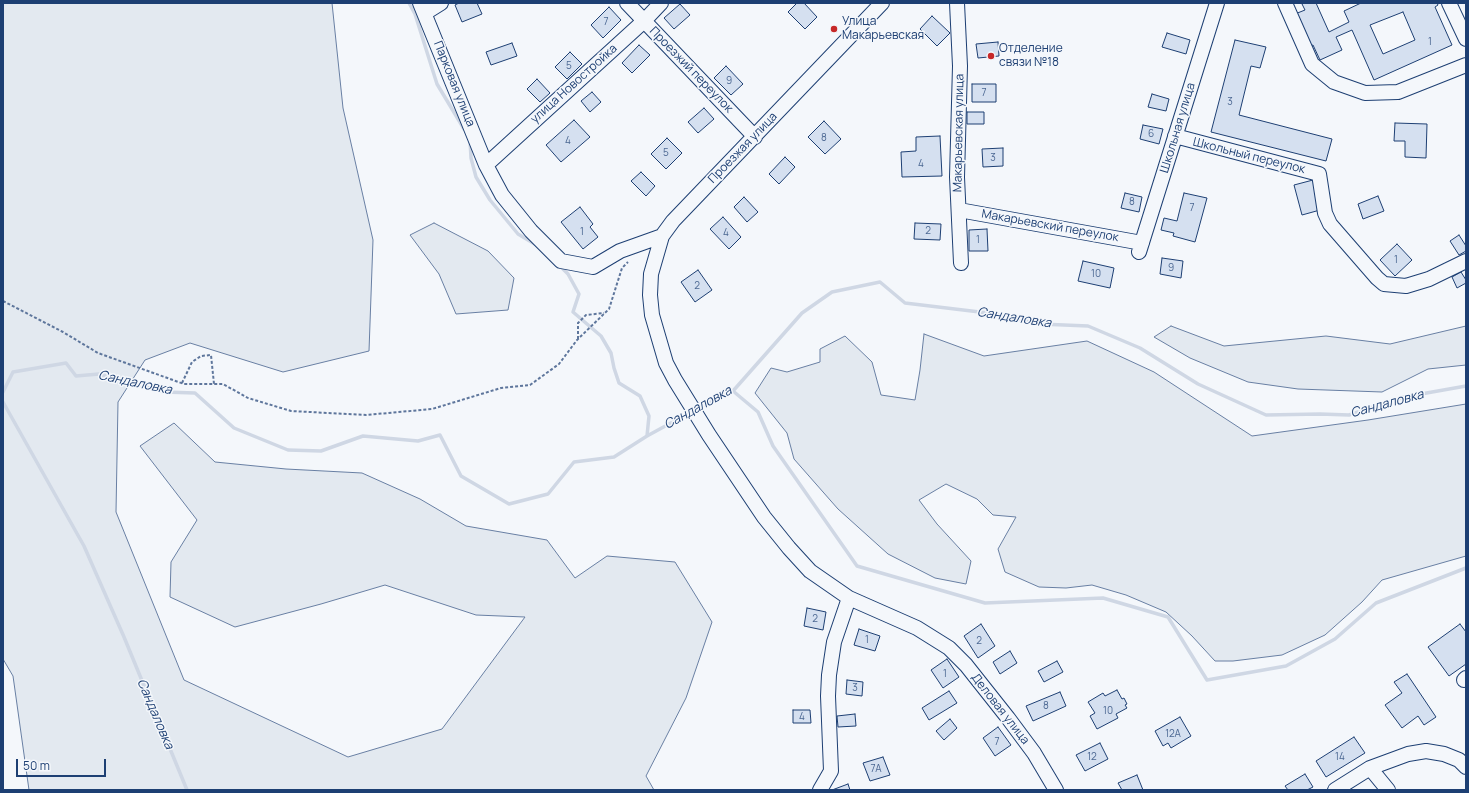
<!DOCTYPE html>
<html>
<head>
<meta charset="utf-8">
<style>
	body { margin:0 }
	#map { position:relative; width:1469px; height:793px; overflow:hidden; background:#f4f7fb; font-family:Manrope,sans-serif }
	canvas { display:block }
	.frame { position:absolute; inset:0; border:4px solid #1d3f73; pointer-events:none }
	.scale { position:absolute; left:16px; top:759px; width:90px; height:18px; box-sizing:border-box; border:2px solid #1d3f73; border-top:0; padding-left:5px; font-size:12px; line-height:14px; white-space:nowrap; color:#1d3f73; -webkit-text-stroke:3px #f4f7fb; paint-order:stroke }
</style>
</head>
<body>
<div id="map">
<canvas width="1469" height="793"></canvas>
<div class="frame"></div>
<div class="scale">50 m</div>
</div>
<script>
const ctx = document.querySelector('canvas').getContext('2d');
ctx.lineJoin = 'round';
function fillPath(path, color) { ctx.fillStyle = color; ctx.fill(path, 'evenodd'); }
const poly = rows => new Path2D(rows.map(r => 'M' + r).join(''));
function strokePath(path, color, width, dash) { ctx.strokeStyle = color; ctx.lineWidth = width; ctx.lineCap = dash ? 'butt' : 'round'; ctx.setLineDash(dash || []); ctx.stroke(path); }
function write(font, color, halo, rows, align = 'center') {
  ctx.font = font + ' Manrope,sans-serif'; ctx.lineWidth = 3; ctx.setLineDash([]); ctx.textBaseline = 'middle'; ctx.strokeStyle = halo; ctx.fillStyle = color; for (const [text, x, y, turn = 0] of rows) {
    ctx.save(); ctx.translate(x, y); ctx.rotate((+turn || 0) * Math.PI / 180); ctx.textAlign = isNaN(turn) ? turn : align; if (halo) ctx.strokeText(text, 0, 0); ctx.fillText(text, 0, 0); ctx.restore();
  }
}
const green = poly([
	[3,3,332,3,343,108,373,240,369,351,283,372,190,343,145,360,118,402,116,512,184,680,348,757,442,729,525,617,476,615,385,585,321,604,235,627,170,597,171,562,197,520,140,446,174,423,215,462,286,469,362,473,420,499,466,526,547,540,575,578,607,556,675,562,712,622,686,698,646,776,654,790,29,790,13,676,3,659,3,3],
	[434,223,488,251,514,278,508,310,456,314,439,274,410,235,434,223],
	[1171,326,1224,346,1326,336,1390,344,1466,326,1466,365,1428,369,1382,392,1298,389,1248,382,1190,358,1154,337,1171,326],
	[924,334,984,356,1087,341,1154,372,1252,436,1368,420,1466,404,1466,556,1382,580,1362,602,1325,635,1282,655,1233,661,1215,661,1192,636,1166,612,1126,595,1092,585,1066,588,1039,587,1005,572,998,549,1016,517,993,515,977,499,946,484,919,500,937,524,971,561,966,584,935,578,888,554,838,509,794,459,787,433,755,393,771,368,787,372,820,362,820,349,845,336,872,362,881,395,915,400,920,370,924,334]
]);
fillPath(green, '#e3e9f0');
strokePath(green, '#687fa3', 1);
strokePath(poly([
	[409,3,415,14,437,84,464,129],
	[470,140,471,158,476,177,490,200,518,234,538,246],
	[559,265,568,274,579,294,573,312,601,336,611,353,614,368,619,383,640,396,649,416,647,436],
	[733,391,758,412,773,446,857,566,985,603,1103,598,1168,617,1207,680,1286,666,1335,639,1376,603,1466,568],
	[3,392,13,372,66,363,76,376,99,374,164,392,195,393,234,428,288,450,321,451,363,436,418,441,440,435,461,476,509,504,548,494,574,462,614,457,647,436,691,412],
	[3,402,84,546,124,637,187,790],
	[697,409,733,391,802,313,832,292,880,282,905,303,988,313,1040,324,1088,326,1140,348,1198,384,1266,415,1320,414,1349,415,1404,397,1466,386]
]), '#cfd7e4', 3.5);
const building = poly([
	[459,3,477,3,482,14,462,22,455,5,459,3],
	[797,3,804,3,817,17,805,29,788,12,797,3],
	[1304,3,1316,3,1329,32,1349,22,1344,11,1361,3,1437,3,1438,5,1435,7,1452,45,1374,80,1352,30,1336,37,1342,50,1320,60,1313,45,1310,46,1295,14,1305,10,1302,4,1304,3],
	[1403,12,1415,40,1383,54,1370,25,1403,12],
	[680,4,690,15,674,29,664,18,680,4],
	[609,7,621,20,603,38,591,25,609,7],
	[932,16,950,33,937,46,920,29,932,16],
	[1167,33,1190,40,1186,54,1162,47,1167,33],
	[1235,40,1266,47,1260,68,1251,66,1239,115,1332,139,1326,161,1211,132,1235,40],
	[998,42,999,56,978,58,976,44,998,42],
	[512,43,517,56,491,65,486,52,512,43],
	[639,45,650,55,632,73,622,63,639,45],
	[570,52,582,64,567,79,555,67,570,52],
	[726,66,743,84,731,95,714,78,726,66],
	[537,79,550,93,540,102,527,89,537,79],
	[972,84,996,84,996,102,972,102,972,84],
	[592,92,601,102,590,112,581,101,592,92],
	[1152,94,1169,99,1166,111,1148,107,1152,94],
	[704,108,714,119,698,133,688,122,704,108],
	[967,112,984,112,984,124,967,124,967,112],
	[574,120,590,137,561,162,546,145,574,120],
	[824,121,841,139,825,154,808,137,824,121],
	[1395,123,1427,124,1426,158,1405,157,1405,141,1394,141,1395,123],
	[1143,125,1163,129,1159,144,1140,139,1143,125],
	[940,136,942,176,902,177,901,152,916,151,916,137,940,136],
	[667,138,682,153,666,169,651,154,667,138],
	[1003,148,1003,166,983,167,982,149,1003,148],
	[785,157,795,167,779,184,769,174,785,157],
	[641,172,655,186,646,196,631,181,641,172],
	[1313,180,1320,210,1302,215,1294,185,1313,180],
	[1125,193,1142,197,1139,212,1121,208,1125,193],
	[1184,193,1207,198,1195,242,1173,236,1174,233,1161,230,1164,218,1177,221,1184,193],
	[1378,196,1384,211,1363,219,1358,204,1378,196],
	[744,197,758,212,747,222,734,207,744,197],
	[580,207,593,224,590,227,598,237,583,249,561,222,580,207],
	[723,217,741,237,729,249,710,229,723,217],
	[915,223,941,224,940,240,914,239,915,223],
	[987,229,988,251,969,251,969,230,987,229],
	[1459,235,1466,246,1466,251,1459,255,1450,241,1459,235],
	[1397,244,1412,260,1395,276,1380,260,1397,244],
	[1162,258,1183,261,1181,278,1160,274,1162,258],
	[1083,261,1114,268,1110,288,1078,281,1083,261],
	[698,270,712,290,695,302,681,282,698,270],
	[1461,272,1466,280,1466,283,1457,288,1452,277,1461,272],
	[807,608,826,612,823,630,804,626,807,608],
	[981,624,995,646,978,658,964,636,981,624],
	[1460,624,1466,632,1466,664,1449,676,1428,647,1460,624],
	[859,629,880,636,875,651,854,645,859,629],
	[1010,651,1017,663,1000,674,993,662,1010,651],
	[947,659,959,677,943,688,931,670,947,659],
	[1057,661,1063,672,1044,682,1038,671,1057,661],
	[1407,674,1436,717,1424,725,1418,716,1402,728,1385,705,1402,693,1394,682,1407,674],
	[847,680,863,682,862,696,846,694,847,680],
	[1117,690,1122,699,1124,698,1127,704,1125,705,1127,708,1116,714,1118,718,1097,729,1090,716,1095,713,1088,702,1103,693,1105,696,1117,690],
	[949,691,957,703,929,720,922,708,949,691],
	[1060,692,1066,706,1033,721,1026,706,1060,692],
	[793,710,810,710,811,723,793,723,793,710],
	[855,714,856,726,838,727,837,716,855,714],
	[1180,717,1191,736,1171,748,1168,743,1163,746,1155,731,1180,717],
	[950,719,957,728,944,740,936,731,950,719],
	[998,727,1011,745,995,756,983,738,998,727],
	[1354,737,1365,753,1326,777,1316,761,1354,737],
	[1100,743,1108,759,1085,771,1076,755,1100,743],
	[883,757,890,775,870,781,863,763,883,757],
	[1305,774,1313,787,1307,790,1288,790,1285,786,1305,774],
	[1137,775,1143,790,1122,790,1118,783,1137,775],
	[848,784,850,790,832,790,848,784]
]);
fillPath(building, '#d5e0f0');
strokePath(building, '#1d3f73', 1);
const minor = poly([
	[420,3,486,165,502,195,531,231,561,261,593,267,620,251,662,236],
	[627,3,755,137],
	[882,3,673,221,662,236,651,274,650,295,652,315,666,363,675,380,709,435,764,517,789,548,810,571,849,598,917,628,949,648,966,665,1008,718,1034,753,1056,790],
	[957,3,960,66,957,177,961,263],
	[1285,3,1312,64,1334,82,1365,93,1398,92,1466,65],
	[1449,3,1466,39],
	[425,13,441,3],
	[1175,136,1319,174,1325,213,1330,224,1377,278,1384,284,1406,286,1429,279,1466,261],
	[486,165,644,21,661,3],
	[959,210,1142,243],
	[1139,252,1217,3],
	[1464,680,1466,678],
	[1370,768,1388,790],
	[820,790,831,771,828,696,829,675,834,642,849,598],
	[1335,790,1370,768,1408,754,1426,751,1444,754,1459,760,1466,767]
]);
strokePath(minor, '#1d3f73', 16);
strokePath(poly([
	[3,301,63,332,98,353,184,384,223,384,248,398,291,411,366,415,432,409,501,388,530,385,559,364,577,340,609,309,622,268,628,262],
	[578,339,578,323,586,315,604,313],
	[182,383,192,362,201,356,211,355,214,384]
]), '#5e769c', 2, [3, 2]);
strokePath(minor, '#f4f7fb', 14);
for (const [x, y, r, color] of [
	[834,29,4,"#c62828"],
	[991,56,4,"#c62828"]
]) { const dot = new Path2D(); dot.arc(x, y, r, 0, 2 * Math.PI); ctx.fillStyle = color; ctx.fill(dot); strokePath(dot, '#f4f7fb', 1.5); }
write('10px', '#4b6792', null, [
	["7",606,22],
	["1",1430,42],
	["5",569,66],
	["9",729,81],
	["7",984,93],
	["3",1230,102],
	["6",1151,134],
	["8",824,138],
	["4",568,141],
	["5",666,153],
	["3",993,158],
	["4",921,164],
	["8",1132,202],
	["7",1192,208],
	["2",928,231],
	["1",582,232],
	["4",726,233],
	["1",978,240],
	["1",1396,260],
	["9",1171,268],
	["10",1096,274],
	["2",697,286],
	["2",815,619],
	["1",867,640],
	["2",979,641],
	["1",945,674],
	["3",855,688],
	["8",1046,706],
	["10",1108,711],
	["4",802,717],
	["12А",1173,734],
	["7",997,742],
	["12",1092,757],
	["14",1340,757],
	["7А",876,769]
]);
write('12px', '#1d3f73', '#f4f7fb', [
	["Улица",842,22],
	["Макарьевская",842,36],
	["Отделение",999,49],
	["связи №18",999,63]
], 'left');
write('12px', '#1d3f73', '#f4f7fb', [
	["Проезжий переулок",691,70,46],
	["Парковая улица",454,84,68],
	["улица Новостройка",574,84,-42],
	["Школьная улица",1178,128,-73],
	["Макарьевская улица",959,133,-89],
	["Проезжая улица",743,148,-46],
	["Школьный переулок",1249,156,14],
	["Макарьевский переулок",1050,226,10],
	["Деловая улица",1000,709,52]
]);
write('italic 13px', '#1d3f73', '#f4f7fb', [
	["Сандаловка",1014,318,9],
	["Сандаловка",135,383,12],
	["Сандаловка",1387,404,-15],
	["Сандаловка",698,408,-29],
	["Сандаловка",155,714,67]
]);
</script>
</body>
</html>
